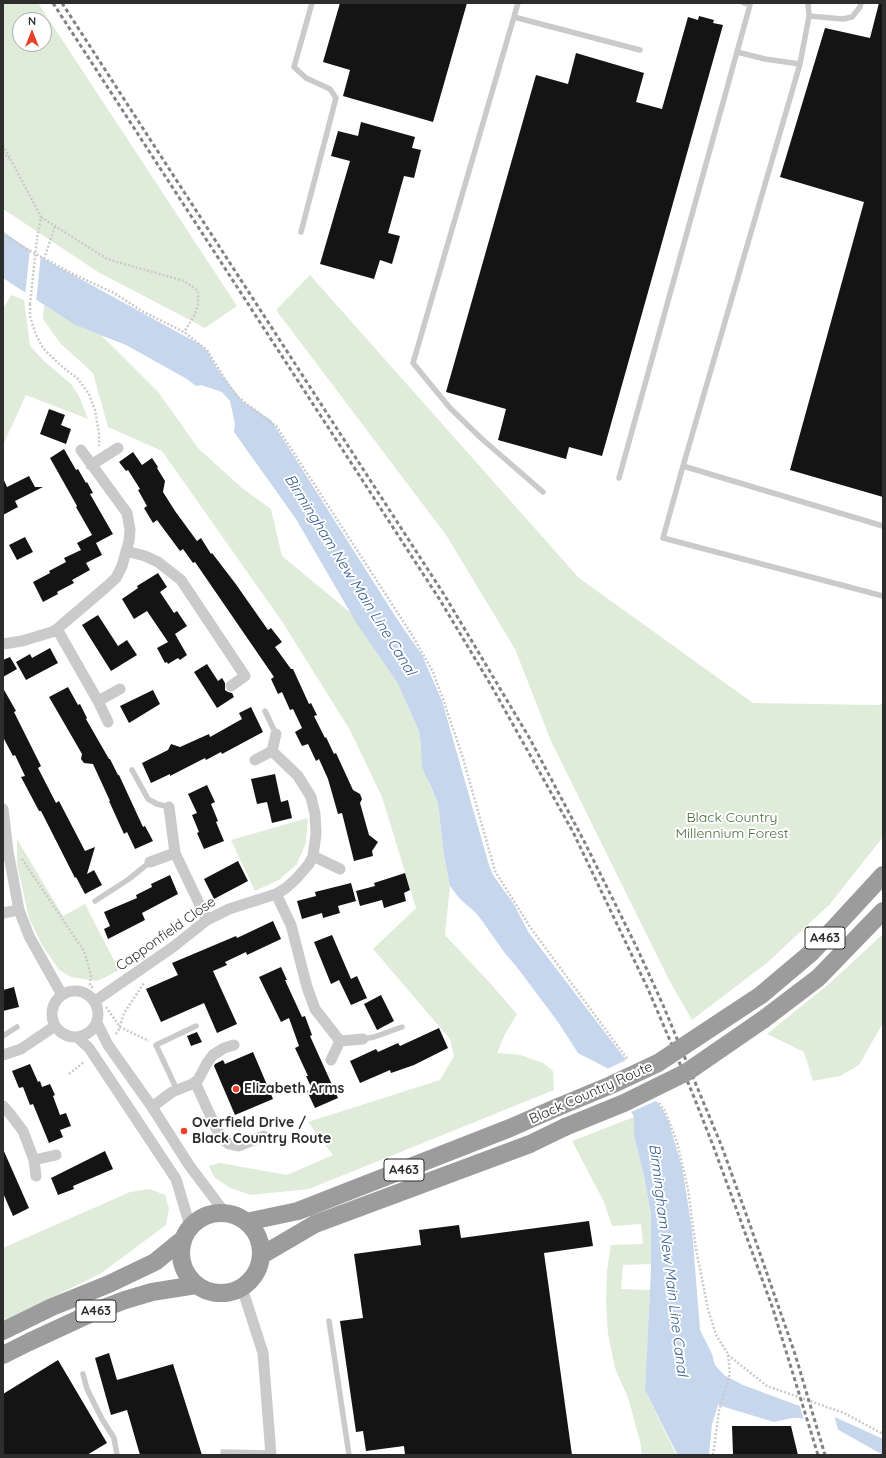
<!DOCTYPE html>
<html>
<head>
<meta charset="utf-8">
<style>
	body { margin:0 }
	#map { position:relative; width:886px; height:1458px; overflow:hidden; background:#fff; font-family:Quicksand,sans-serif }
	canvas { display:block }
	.frame { position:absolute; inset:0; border:4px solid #2d2d2d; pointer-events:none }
	.north { position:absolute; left:12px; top:12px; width:40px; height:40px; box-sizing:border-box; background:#fff; border:1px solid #ababab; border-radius:50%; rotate:0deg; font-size:11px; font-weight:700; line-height:16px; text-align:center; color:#2d2d2d }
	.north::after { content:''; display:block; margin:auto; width:14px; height:18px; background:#ec3e28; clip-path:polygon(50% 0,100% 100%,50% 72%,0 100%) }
</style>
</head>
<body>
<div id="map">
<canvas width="886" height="1458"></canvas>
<div class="frame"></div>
<div class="north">N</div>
</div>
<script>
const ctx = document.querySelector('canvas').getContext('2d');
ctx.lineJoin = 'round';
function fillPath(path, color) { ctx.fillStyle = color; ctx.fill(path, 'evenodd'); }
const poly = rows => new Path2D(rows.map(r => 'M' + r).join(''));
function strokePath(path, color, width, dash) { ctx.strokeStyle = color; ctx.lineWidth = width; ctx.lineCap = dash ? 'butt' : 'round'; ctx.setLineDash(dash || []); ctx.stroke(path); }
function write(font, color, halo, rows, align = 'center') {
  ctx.font = font + ' Quicksand,sans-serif'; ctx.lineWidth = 4; ctx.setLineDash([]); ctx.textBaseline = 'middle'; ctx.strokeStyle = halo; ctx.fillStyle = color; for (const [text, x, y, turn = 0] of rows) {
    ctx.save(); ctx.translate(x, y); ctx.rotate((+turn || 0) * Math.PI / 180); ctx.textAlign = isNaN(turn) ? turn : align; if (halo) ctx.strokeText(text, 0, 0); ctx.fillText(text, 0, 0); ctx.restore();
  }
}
fillPath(poly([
	[3,3,38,3,237,306,205,328,98,272,3,209],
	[20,20,44,20,44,44,20,44],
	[310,275,579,578,753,703,879,705,883,703,883,837,830,904,768,962,692,1020,669,980,551,741,515,649,446,535,276,310],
	[11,295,24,300,30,346,44,361,71,384,79,396,88,419,26,395,3,445,3,309],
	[44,305,75,325,101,335,159,393,198,448,242,488,271,509,282,556,351,613,397,682,419,731,429,784,438,803,444,856,450,886,445,935,489,982,517,1014,505,1034,497,1053,521,1055,543,1063,553,1071,554,1090,309,1189,251,1195,230,1188,214,1177,209,1166,220,1163,287,1175,333,1155,308,1122,440,1080,454,1056,450,1039,373,949,416,908,382,797,350,730,283,623,162,451,108,427,93,373,60,343,43,319],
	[308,818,306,843,297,864,279,880,255,891,231,840],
	[17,839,63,916,85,904,119,970,106,977,97,981,71,977,59,970,42,945,29,918,17,865],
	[883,934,883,1023,859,1065,840,1076,813,1081,804,1052,767,1034,830,983],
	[634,1117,634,1136,644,1176,651,1214,651,1264,623,1265,621,1289,650,1290,645,1390,676,1454,682,1455,642,1455,640,1441,628,1398,615,1368,608,1334,606,1304,607,1270,611,1245,643,1244,641,1224,612,1226,604,1202,572,1141],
	[150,1189,165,1195,169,1208,166,1225,100,1274,3,1321,3,1248,130,1192]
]), '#e0ecda');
fillPath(poly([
	[3,232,44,259,201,345,208,352,216,367,242,401,271,420,397,619,422,655,442,701,489,865,493,875,513,903,529,933,626,1060,663,1110,669,1123,682,1167,692,1229,700,1330,712,1354,715,1365,724,1375,743,1385,794,1404,837,1418,883,1439,883,1455,837,1429,800,1418,792,1418,774,1422,718,1405,712,1424,709,1455,677,1454,645,1390,651,1269,651,1214,644,1176,634,1136,634,1117,607,1068,578,1053,558,1022,516,966,504,952,483,922,475,912,460,899,450,886,444,856,438,803,422,767,421,746,419,731,397,682,357,624,296,519,234,432,235,424,230,401,222,392,201,385,196,386,187,379,126,345,75,325,3,278]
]), '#c5d6ed');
fillPath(poly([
	[30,248,41,254,36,302,25,296],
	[628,1059,658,1100,629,1113,605,1070],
	[799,1403,834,1415,839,1433,804,1421]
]), '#fff');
fillPath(poly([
	[340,3,467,3,433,122,343,96,350,70,323,62],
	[879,3,883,3,883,497,790,470,864,202,780,177,825,28,870,38],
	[699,16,714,20,713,23,723,25,602,456,569,447,566,459,498,440,506,409,446,392,536,75,568,84,576,53,644,73,636,102,662,109,688,17,698,20],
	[361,122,415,137,412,148,421,150,414,178,404,176,388,233,400,236,392,264,380,260,374,279,320,264,350,161,331,156,338,131,358,136],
	[49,409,65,415,61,425,71,429,66,444,40,434],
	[64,449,76,470,78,469,86,483,87,482,93,493,90,494,113,534,96,543,102,555,86,563,90,570,72,580,74,583,57,592,58,594,43,602,33,582,50,573,49,571,66,562,64,558,81,550,77,543,92,535,76,507,77,506,50,458],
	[133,452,142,465,152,458,158,467,157,468,165,481,163,492,175,511,197,541,201,538,211,554,212,553,235,583,268,630,271,628,282,642,275,647,291,669,293,669,309,704,311,703,317,715,314,716,325,738,326,737,334,754,336,753,353,790,360,794,362,799,360,803,369,835,378,842,372,851,373,856,354,861,342,813,338,814,328,779,319,759,316,761,308,744,302,746,295,732,302,728,293,709,290,710,282,692,278,694,271,679,274,677,195,562,193,563,183,549,180,551,157,520,153,523,144,508,147,506,138,490,140,489,128,470,126,471,119,462],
	[29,476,35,487,43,487,15,501,18,507,3,515,3,478,7,487],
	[25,537,33,552,17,560,9,545],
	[158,573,167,587,160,592,174,613,177,611,187,626,175,634,187,655,180,660,178,658,168,664,167,662,165,663,157,648,168,642,147,611,134,619,122,599,138,588,137,586],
	[98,615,118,646,127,640,137,655,111,671,82,625],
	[50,648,58,663,26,680,16,662,30,654,32,658],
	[10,657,17,669,3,677,3,660],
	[207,664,218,681,222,678,225,683,225,690,228,692,232,693,234,697,217,708,194,672],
	[68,687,78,705,80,704,87,718,86,719,109,759,110,759,118,775,119,775,143,827,145,826,153,841,135,849,127,832,124,834,109,801,110,801,93,764,84,763,81,759,82,754,49,697],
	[3,688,16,711,14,712,41,766,38,768,56,803,59,801,85,851,95,847,87,874,94,870,102,885,85,894,76,877,75,878,41,811,39,811,21,777,25,776,15,755,13,756,3,737],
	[153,690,160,704,129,723,120,706],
	[251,707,263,732,222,754,221,752,206,760,205,758,170,776,170,774,151,783,142,763,168,750,171,744,180,747,209,734,210,737,242,719,239,713],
	[275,774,281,802,288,800,292,818,272,823,267,802,257,804,251,779],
	[207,785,215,802,211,804,218,821,216,822,224,841,204,849,197,833,199,832,192,815,197,813,188,794],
	[238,861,248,881,214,899,204,879],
	[405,873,410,890,404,893,406,901,384,908,382,900,360,906,356,891,375,886,374,883],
	[170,875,178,894,142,913,145,920,108,939,104,929,110,926,104,912,137,898,136,895,152,887,151,884],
	[351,883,356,901,338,906,340,913,323,918,322,913,302,919,297,901,316,896,315,892],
	[273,921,281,939,247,955,246,952,225,962,227,965,213,971,237,1024,217,1033,204,1003,161,1022,146,989,178,975,172,963,236,936,237,938],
	[332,935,351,979,357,976,367,998,351,1005,339,980,331,984,314,942],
	[281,967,287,980,285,980,302,1017,305,1016,312,1035,310,1036,338,1098,315,1108,307,1091,312,1089,306,1076,308,1076,295,1048,299,1046,289,1018,281,1022,259,977],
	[14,987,19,1007,3,1011,3,990],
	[381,995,394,1021,377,1030,364,1004],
	[439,1028,448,1048,414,1065,391,1073,390,1070,360,1083,350,1061,376,1049,378,1052,398,1043,400,1046],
	[197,1032,202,1042,191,1046,187,1036],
	[253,1052,273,1099,235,1115,214,1066,215,1064,223,1060,225,1064],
	[30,1064,38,1082,40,1081,42,1087,50,1084,55,1095,53,1096,60,1115,66,1113,71,1126,60,1130,63,1137,49,1143,33,1104,30,1105,23,1087,19,1088,12,1071],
	[3,1149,29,1208,13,1216,3,1193],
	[105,1151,113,1169,73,1186,74,1189,58,1195,51,1178],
	[589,1221,593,1246,544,1253,572,1455,405,1455,404,1446,366,1451,363,1431,356,1432,340,1321,363,1318,354,1254,421,1245,419,1230,459,1225,461,1238],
	[109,1353,117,1380,173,1364,202,1455,140,1455,127,1410,111,1415,95,1358],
	[58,1360,107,1443,87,1455,3,1455,3,1394],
	[732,1426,791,1426,798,1455,733,1455]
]), '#141414');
strokePath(poly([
	[3,145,41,217,37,239],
	[3,152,9,159],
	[41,217,107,259,184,281,198,291,198,305,194,316,184,332],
	[3,233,21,246,73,274,114,293,142,311,184,332,207,350,228,384,238,397,277,427,412,635,433,672,444,702,463,758,495,871,530,927,628,1060],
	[44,259,55,226],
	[30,304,30,316,36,335,43,348,60,365,78,379,89,394,95,410,99,433,99,446],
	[22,859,84,951,91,975,90,985,93,988],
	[106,1007,120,1027,149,1041],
	[116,1034,119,1029,124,1013,144,983],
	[69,1074,84,1062],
	[659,1103,665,1111,677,1142,688,1189,696,1249,708,1309,716,1335,728,1354,730,1374,719,1411,713,1455],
	[728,1355,767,1386,844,1413,883,1434]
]), '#cacaca', 2.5, [2, 2]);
strokePath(poly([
	[518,3,413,363,450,408,482,439,543,492],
	[808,3,809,16,800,64,683,466,883,526],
	[809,16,843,19,852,17,860,7,861,3],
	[514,17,640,50],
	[737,52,765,59,800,64],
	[301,232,336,98,330,89,306,78,294,67,312,3],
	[683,466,663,538,883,596],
	[619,478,750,5,744,3],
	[265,711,276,734],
	[132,770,148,799,157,804,169,807],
	[95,901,129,879,150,862],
	[3,1036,17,1027],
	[363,1039,374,1037,402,1027],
	[177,1090,156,1045,196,1026],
	[329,1321,349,1455],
	[83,1374,87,1389,102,1419,114,1438,117,1455],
	[223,1452,271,1453]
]), '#cacaca', 5.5);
strokePath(poly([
	[91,465,118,448],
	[126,551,145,556,158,562,181,580,245,676,231,686],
	[57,629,98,701,108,722],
	[3,644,22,641,52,632,57,629,105,588,116,578,122,566,129,541,130,530,127,513,81,450],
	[98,701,120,689],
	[272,751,276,734],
	[169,807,175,853,207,920],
	[3,809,8,851,19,910,29,936,62,995],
	[313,856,340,869],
	[150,862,175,853],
	[276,894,291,925,307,987,315,1009,340,1041],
	[3,913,19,910],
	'52 1014a23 23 0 1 1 46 0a23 23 0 1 1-46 0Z',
	[95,1001,173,947,207,920,229,909,276,894,286,888,296,879,309,864,313,856,316,834,315,814,311,797,298,776,272,751,255,760],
	[97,1023,108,1045,152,1107,189,1165,225,1213],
	[77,1037,89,1048,176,1179,190,1226],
	[3,1055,21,1049,55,1026],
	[331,1060,340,1041,363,1039],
	[195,1082,216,1128,222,1139,229,1144,238,1146,264,1136],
	[3,1106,11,1115,23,1131,34,1160,36,1176],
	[152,1107,172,1092,192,1084,198,1080,207,1063,213,1055,224,1048,234,1045],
	[34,1160,56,1155],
	[242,1288,263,1353,271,1455]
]), '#cacaca', 11);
strokePath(poly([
	[761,995,812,952,883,875],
	[764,1019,818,978,883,911],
	'181 1253a40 40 0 1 1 80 0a40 40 0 1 1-80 0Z',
	[246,1222,298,1211,510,1128,558,1107],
	[262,1255,315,1224,530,1144,565,1127],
	[3,1331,52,1307,109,1284,155,1262,182,1240],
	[3,1355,29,1342,96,1311,125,1300,152,1292,196,1285]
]), '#9c9c9c', 18);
strokePath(poly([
	[53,3,440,600,492,687,573,832,648,989,692,1092,714,1148,773,1309,818,1455],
	[62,3,445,596,530,739,585,843,637,948,663,1005,722,1147,750,1225,795,1354,825,1455]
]), '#828282', 3, [4, 3]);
strokePath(poly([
	[30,304,37,239]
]), '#cacaca', 2.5, [2, 2]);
strokePath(poly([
	[558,1107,611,1085,658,1063,761,995],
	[565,1127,624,1103,687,1072,764,1019]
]), '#9c9c9c', 18);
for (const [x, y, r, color] of [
	[236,1089,4,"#ec3e28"],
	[184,1131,4,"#ec3e28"]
]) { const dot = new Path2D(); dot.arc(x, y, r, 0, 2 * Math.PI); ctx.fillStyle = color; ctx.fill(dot); strokePath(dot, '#fff', 1.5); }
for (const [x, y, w] of [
	[825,938,40],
	[404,1170,40],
	[96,1311,40]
]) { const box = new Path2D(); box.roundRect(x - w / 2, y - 11, w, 22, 3); ctx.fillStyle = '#fff'; ctx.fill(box); strokePath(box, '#2d2d2d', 1); }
write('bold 13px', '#2d2d2d', null, [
	["A463",825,938],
	["A463",404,1170],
	["A463",96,1311]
]);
write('14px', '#476b39', '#fff', [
	["Black Country",732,818],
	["Millennium Forest",732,834]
]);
write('14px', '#2d2d2d', '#fff', [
	["Capponfield Close",166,934,-35],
	["Black Country Route",591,1093,-24]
]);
write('bold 14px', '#2d2d2d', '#fff', [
	["Elizabeth Arms",244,1089],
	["Overfield Drive /",192,1123],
	["Black Country Route",192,1139]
], 'left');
write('italic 15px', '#385f92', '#fff', [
	["Birmingham New Main Line Canal",350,575,58],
	["Birmingham New Main Line Canal",668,1260,83]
]);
</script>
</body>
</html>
